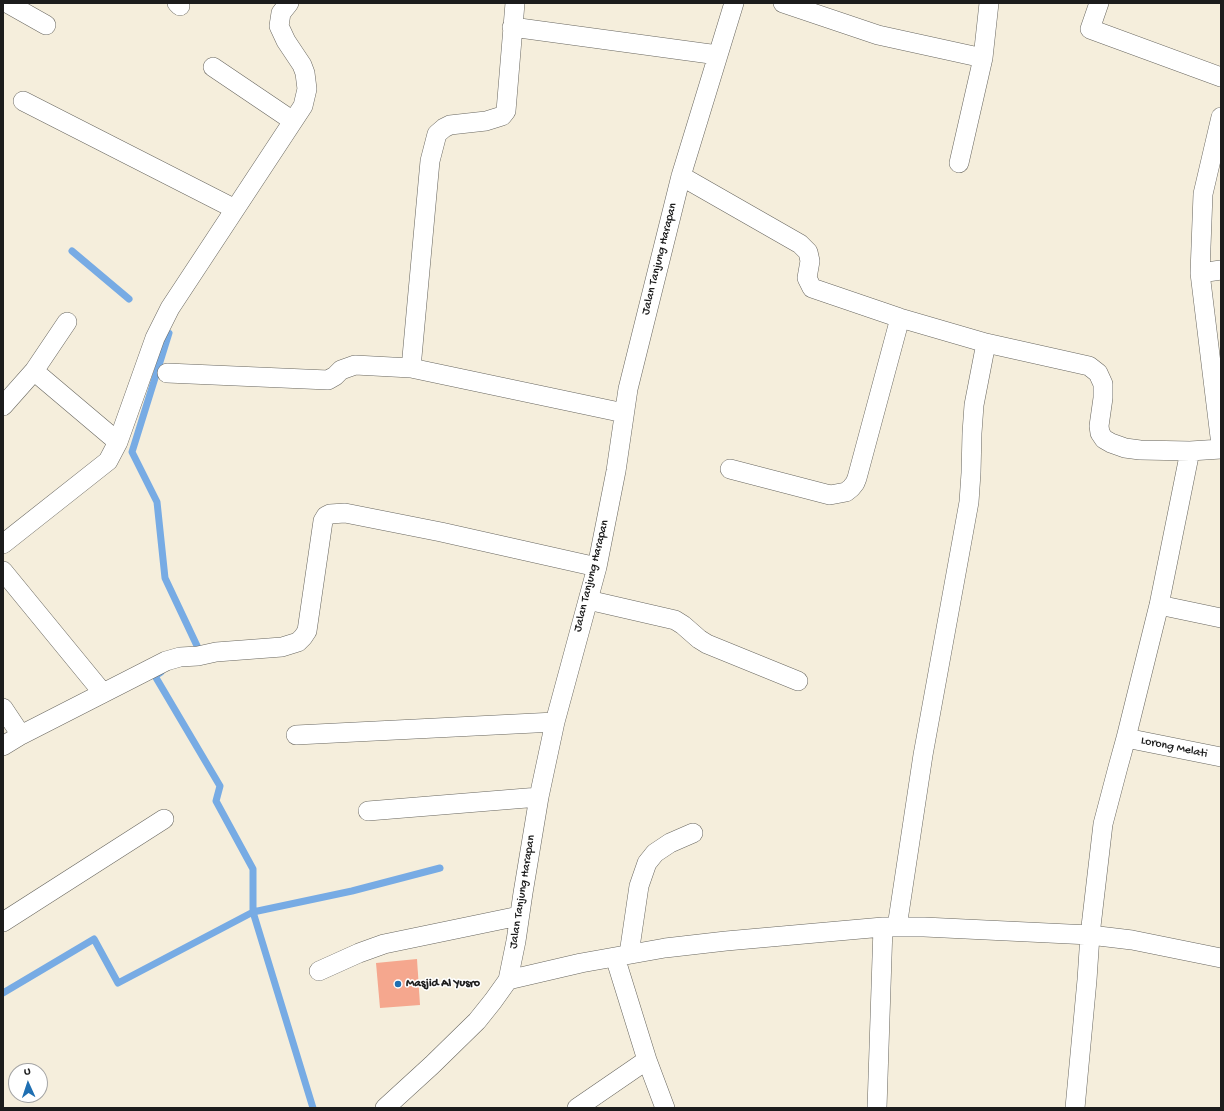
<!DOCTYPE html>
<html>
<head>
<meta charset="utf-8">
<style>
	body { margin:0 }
	#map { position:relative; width:1224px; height:1111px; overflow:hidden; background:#f5eedc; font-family:"Gochi Hand",sans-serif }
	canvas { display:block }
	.frame { position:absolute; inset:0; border:4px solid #1c1c1c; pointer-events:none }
	.north { position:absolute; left:8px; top:1063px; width:40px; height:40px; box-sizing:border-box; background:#fff; border:1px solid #a4a4a4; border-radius:50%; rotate:357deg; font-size:11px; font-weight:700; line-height:16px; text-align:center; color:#1c1c1c }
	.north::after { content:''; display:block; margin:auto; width:14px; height:18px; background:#1f6fb2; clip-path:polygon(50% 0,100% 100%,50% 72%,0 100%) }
</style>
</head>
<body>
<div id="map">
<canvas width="1224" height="1111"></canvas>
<div class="frame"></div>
<div class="north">U</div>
</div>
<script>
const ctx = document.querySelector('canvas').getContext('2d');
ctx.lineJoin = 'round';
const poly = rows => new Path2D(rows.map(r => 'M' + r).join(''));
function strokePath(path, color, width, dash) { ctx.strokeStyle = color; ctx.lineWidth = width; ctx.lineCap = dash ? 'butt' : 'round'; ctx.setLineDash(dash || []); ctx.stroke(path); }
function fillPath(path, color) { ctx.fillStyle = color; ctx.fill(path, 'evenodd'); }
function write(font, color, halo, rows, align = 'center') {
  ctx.font = font + ' "Gochi Hand",sans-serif'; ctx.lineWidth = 3; ctx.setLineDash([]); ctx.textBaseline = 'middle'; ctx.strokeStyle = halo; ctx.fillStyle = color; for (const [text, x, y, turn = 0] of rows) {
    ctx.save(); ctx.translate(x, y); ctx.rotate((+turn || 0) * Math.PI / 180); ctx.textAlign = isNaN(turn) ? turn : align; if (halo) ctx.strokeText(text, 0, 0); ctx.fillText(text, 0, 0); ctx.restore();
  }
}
strokePath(poly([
	[72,251,129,299],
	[169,333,132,452,157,502,165,578,199,650,194,653],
	[161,672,155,676,220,786,216,801,253,869,253,912,313,1108],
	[3,993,94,939,118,983,253,912,352,891,440,868]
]), '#77abe4', 7);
fillPath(poly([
	[417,959,420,1005,380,1008,376,963]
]), '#f5a78e');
const street = poly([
	[7,3,46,25],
	[177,3,180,6],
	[783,3,878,35,983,58,959,163],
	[1099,3,1090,29,1221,77],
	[512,27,718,55],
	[983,58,989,3],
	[213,67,293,121],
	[23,101,235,209],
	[1221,117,1203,194,1200,273,1221,445],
	[681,176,800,244,808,252,810,261,807,278,812,288,900,318,986,343,1089,366,1098,373,1103,384,1103,398,1099,426,1100,433,1104,439,1111,443,1125,448,1140,450,1190,451,1221,449],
	[1200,273,1221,270],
	[411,368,430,161,437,134,444,128,450,125,486,121,502,116,506,111,515,3],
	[34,371,118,442],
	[167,373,328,380,335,376,341,370,355,365,411,368,624,413],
	[3,406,34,371,67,322],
	[730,469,830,495,846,492,851,488,855,483,857,478,900,318],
	[3,544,108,461,118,442,155,338,170,308,303,106,307,89,305,73,302,65,286,41,279,26,281,13,289,3],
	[3,571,103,693],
	[588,600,675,620,683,625,699,639,707,644,798,681],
	[1159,605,1221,618],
	[3,708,21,735],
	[296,735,555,722],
	[1126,738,1221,757],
	[3,746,21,735,166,661,180,657,198,656,216,652,282,647,298,642,303,637,307,631,323,521,326,516,330,514,345,513,441,532,597,567],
	[368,811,539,797],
	[3,922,164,819],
	[897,927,923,755,969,502,971,473,972,433,974,405,986,343],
	[629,954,639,886,647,863,655,853,670,843,693,833],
	[615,957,647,1060,665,1108],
	[319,971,359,953,384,944,519,916],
	[508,980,581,963,665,948,726,941,883,927,924,927,1090,935,1132,940,1221,958],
	[385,1108,432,1065,477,1021,493,1001,508,980,516,941,523,893,539,797,555,722,597,567,616,471,628,389,681,176,734,3],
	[577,1108,647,1060],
	[877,1108,883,927],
	[1075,1108,1087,980,1090,935,1103,824,1118,767,1126,738,1159,605,1190,451]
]);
strokePath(street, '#68665f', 20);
strokePath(street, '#fff', 19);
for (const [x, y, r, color] of [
	[398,984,4,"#1f6fb2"]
]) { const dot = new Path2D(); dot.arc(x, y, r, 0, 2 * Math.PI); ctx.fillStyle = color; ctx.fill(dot); strokePath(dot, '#fff', 1.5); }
write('12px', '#1c1c1c', '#fff', [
	["Jalan Tanjung Harapan",660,259,-76],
	["Jalan Tanjung Harapan",592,576,-76],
	["Lorong Melati",1174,748,12],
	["Jalan Tanjung Harapan",523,892,-81]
]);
write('bold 12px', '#1c1c1c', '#fff', [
	["Masjid Al Yusro",406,984]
], 'left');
</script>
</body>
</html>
